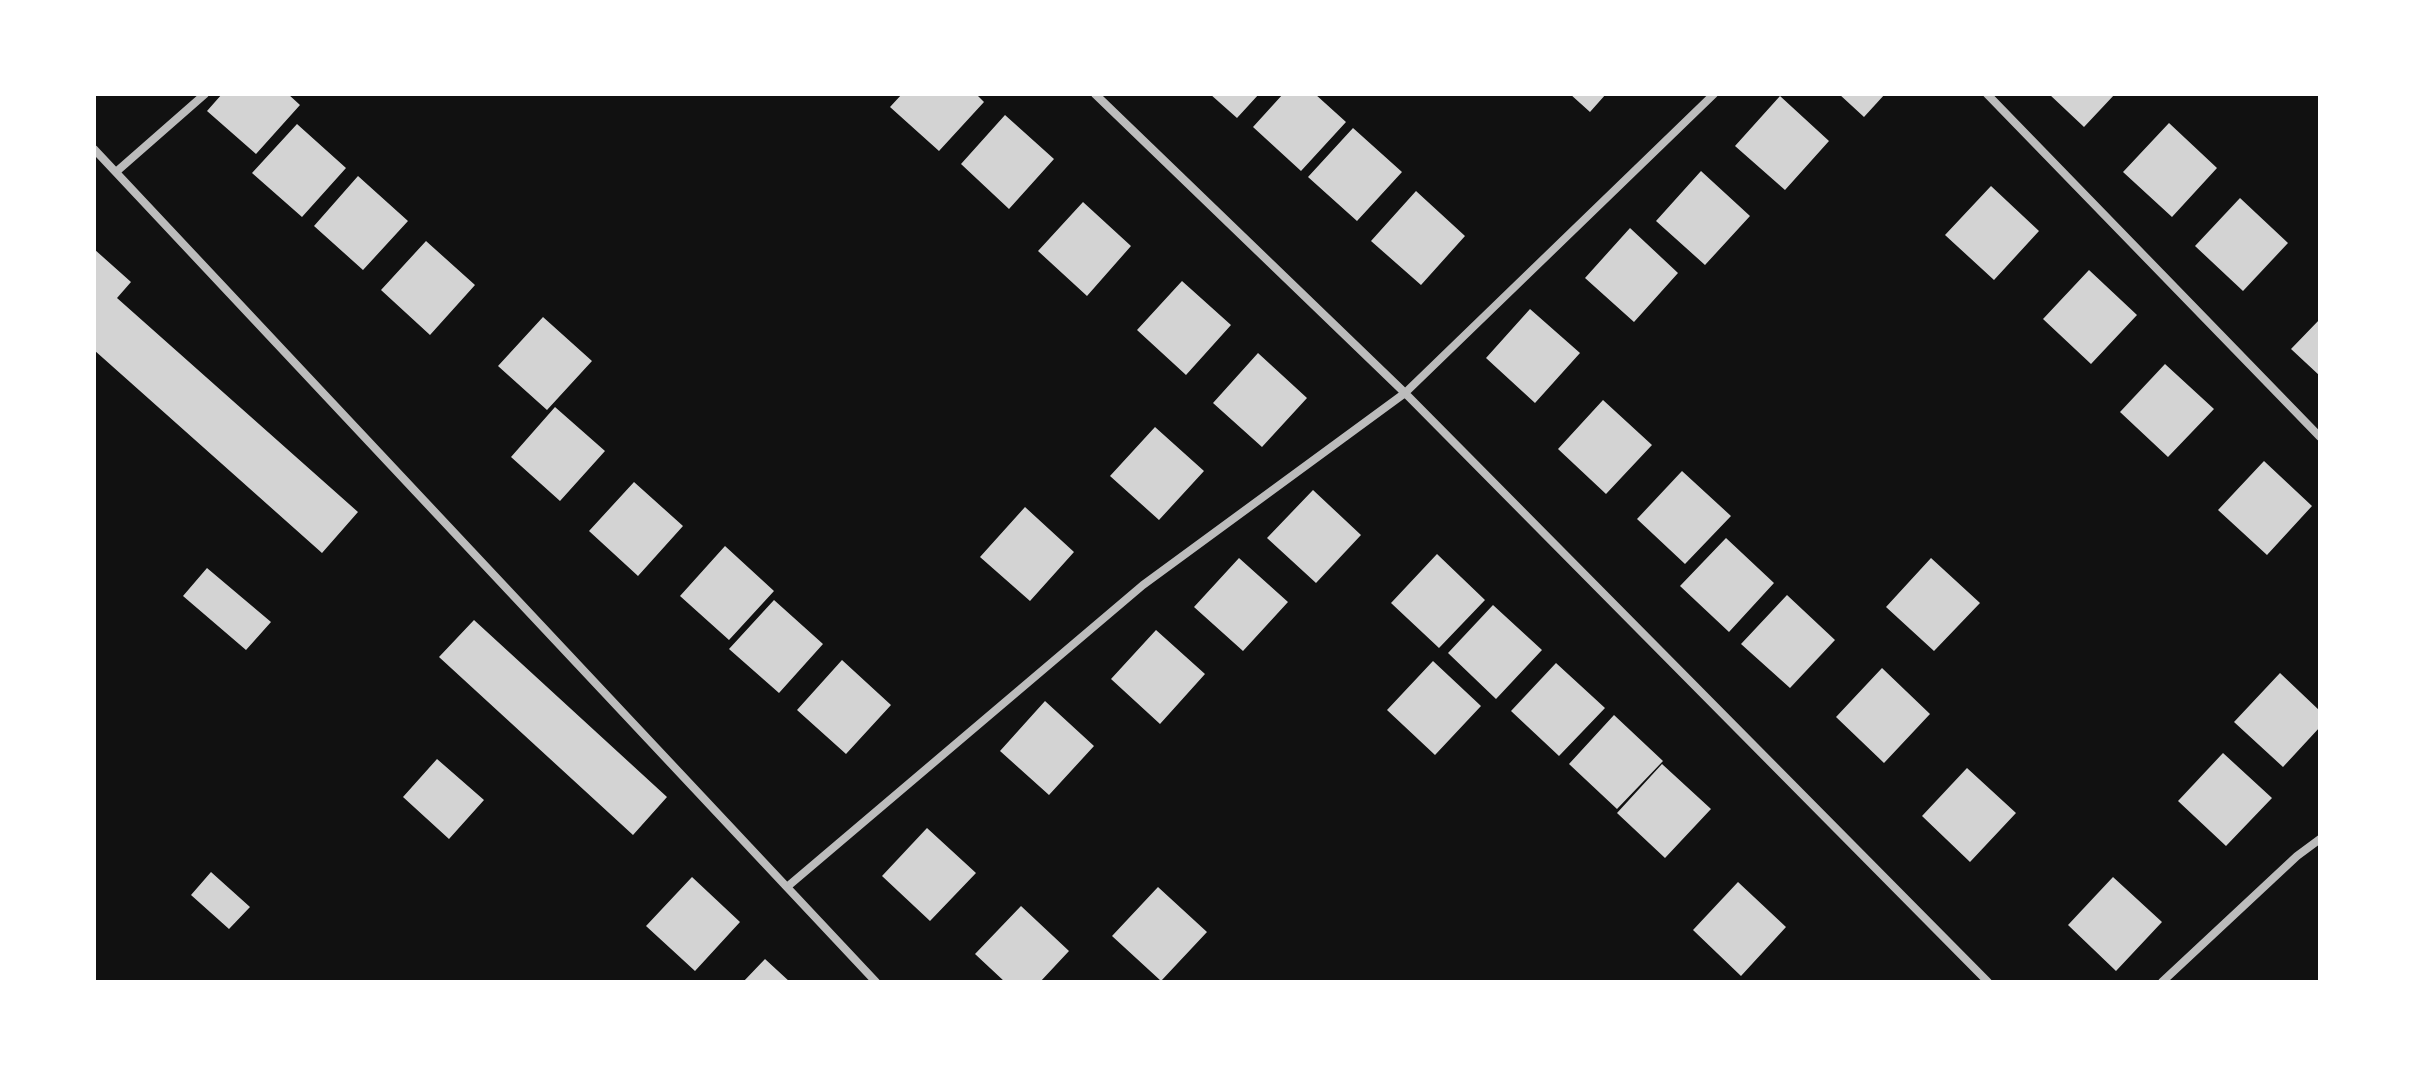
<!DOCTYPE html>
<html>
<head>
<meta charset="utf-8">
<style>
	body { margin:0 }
	#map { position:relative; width:2414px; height:1076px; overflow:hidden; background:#111; font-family:Helvetica,sans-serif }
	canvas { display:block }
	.frame { position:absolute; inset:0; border:96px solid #fff; pointer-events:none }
</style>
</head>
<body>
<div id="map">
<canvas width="2414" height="1076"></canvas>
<div class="frame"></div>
</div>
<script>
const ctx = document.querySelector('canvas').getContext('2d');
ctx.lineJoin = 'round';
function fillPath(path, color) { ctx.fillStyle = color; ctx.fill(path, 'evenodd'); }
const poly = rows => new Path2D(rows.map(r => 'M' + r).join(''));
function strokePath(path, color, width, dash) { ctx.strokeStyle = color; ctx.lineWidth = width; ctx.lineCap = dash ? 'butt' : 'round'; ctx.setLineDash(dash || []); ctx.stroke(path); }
fillPath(poly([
	[222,94,288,94,300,105,256,154,207,111],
	[902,94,976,94,984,102,939,151,890,107],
	[1210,94,1259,94,1237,118],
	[1283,94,1315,94,1346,122,1301,171,1253,127],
	[1570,94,1606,94,1590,112],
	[1839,94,1885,94,1864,117],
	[2049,94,2115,94,2084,127],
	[1780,96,1829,141,1785,190,1735,146],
	[1005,115,1054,159,1009,209,961,164],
	[2169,123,2217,168,2172,217,2123,172],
	[297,124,346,168,302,217,252,173],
	[1353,128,1402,172,1357,221,1308,177],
	[1701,171,1750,216,1705,265,1656,221],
	[358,176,408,221,363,270,314,226],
	[1991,186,2039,231,1994,280,1945,235],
	[1416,191,1465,236,1421,285,1371,241],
	[2240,198,2288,243,2243,291,2195,246],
	[1083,202,1131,246,1087,296,1038,251],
	[1630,228,1678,273,1634,322,1585,278],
	[426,241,475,285,430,335,381,290],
	[94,249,131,282,117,298,358,512,322,553,94,350],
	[2089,270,2137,315,2091,364,2043,319],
	[1182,281,1231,325,1186,375,1137,330],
	[1530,309,1580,353,1535,403,1486,358],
	[543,317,592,361,547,410,498,366],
	[2320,319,2320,376,2291,349],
	[1258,353,1307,398,1262,447,1213,403],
	[2165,364,2214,409,2168,457,2120,412],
	[1603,400,1652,445,1606,494,1558,449],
	[555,407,605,451,560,501,511,457],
	[1155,427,1204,471,1159,520,1110,476],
	[2264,461,2312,506,2267,555,2218,510],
	[1682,471,1731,516,1685,564,1637,519],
	[634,482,683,526,638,576,589,531],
	[1313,490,1361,535,1316,583,1267,538],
	[1025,507,1074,552,1030,601,980,557],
	[1726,538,1774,583,1729,632,1680,586],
	[725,546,774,591,729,640,680,596],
	[1437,554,1485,600,1439,648,1391,603],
	[1239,558,1288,602,1243,651,1194,607],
	[1931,558,1980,603,1934,651,1886,607],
	[207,568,271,622,246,650,183,596],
	[1787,595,1835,640,1790,688,1741,644],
	[774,600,823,644,779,693,729,649],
	[1493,605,1542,650,1496,699,1448,653],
	[474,620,667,797,633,835,439,657],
	[1156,630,1205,674,1160,724,1111,679],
	[842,660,891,705,846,754,797,710],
	[1433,661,1481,706,1435,755,1387,710],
	[1556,663,1605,708,1559,756,1511,711],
	[1882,668,1930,714,1884,763,1836,717],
	[2280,673,2320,711,2320,727,2283,767,2234,722],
	[1045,701,1094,746,1049,795,1000,751],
	[1614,715,1663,761,1617,809,1569,764],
	[2223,753,2272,798,2226,846,2178,801],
	[437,759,484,800,449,839,403,797],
	[1662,764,1711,809,1665,858,1617,813],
	[1967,768,2016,813,1970,862,1922,816],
	[927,828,976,873,930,921,882,876],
	[211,872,250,907,229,929,191,895],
	[692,877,740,922,695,971,646,926],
	[2113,877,2162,922,2116,971,2068,925],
	[1738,882,1786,927,1741,976,1693,930],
	[1158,887,1207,932,1161,981,1112,936],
	[1021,906,1069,951,1040,982,1005,982,975,954],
	[765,959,790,982,743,982]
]), '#d3d3d3');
strokePath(poly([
	[1095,94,1405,393,1988,982],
	[1987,94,2320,437],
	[94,149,876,982],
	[116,172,205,94],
	[787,887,1143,585,1405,393,1714,94],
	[2162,982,2297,856,2320,839]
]), '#bcbcbc', 8);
</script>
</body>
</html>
